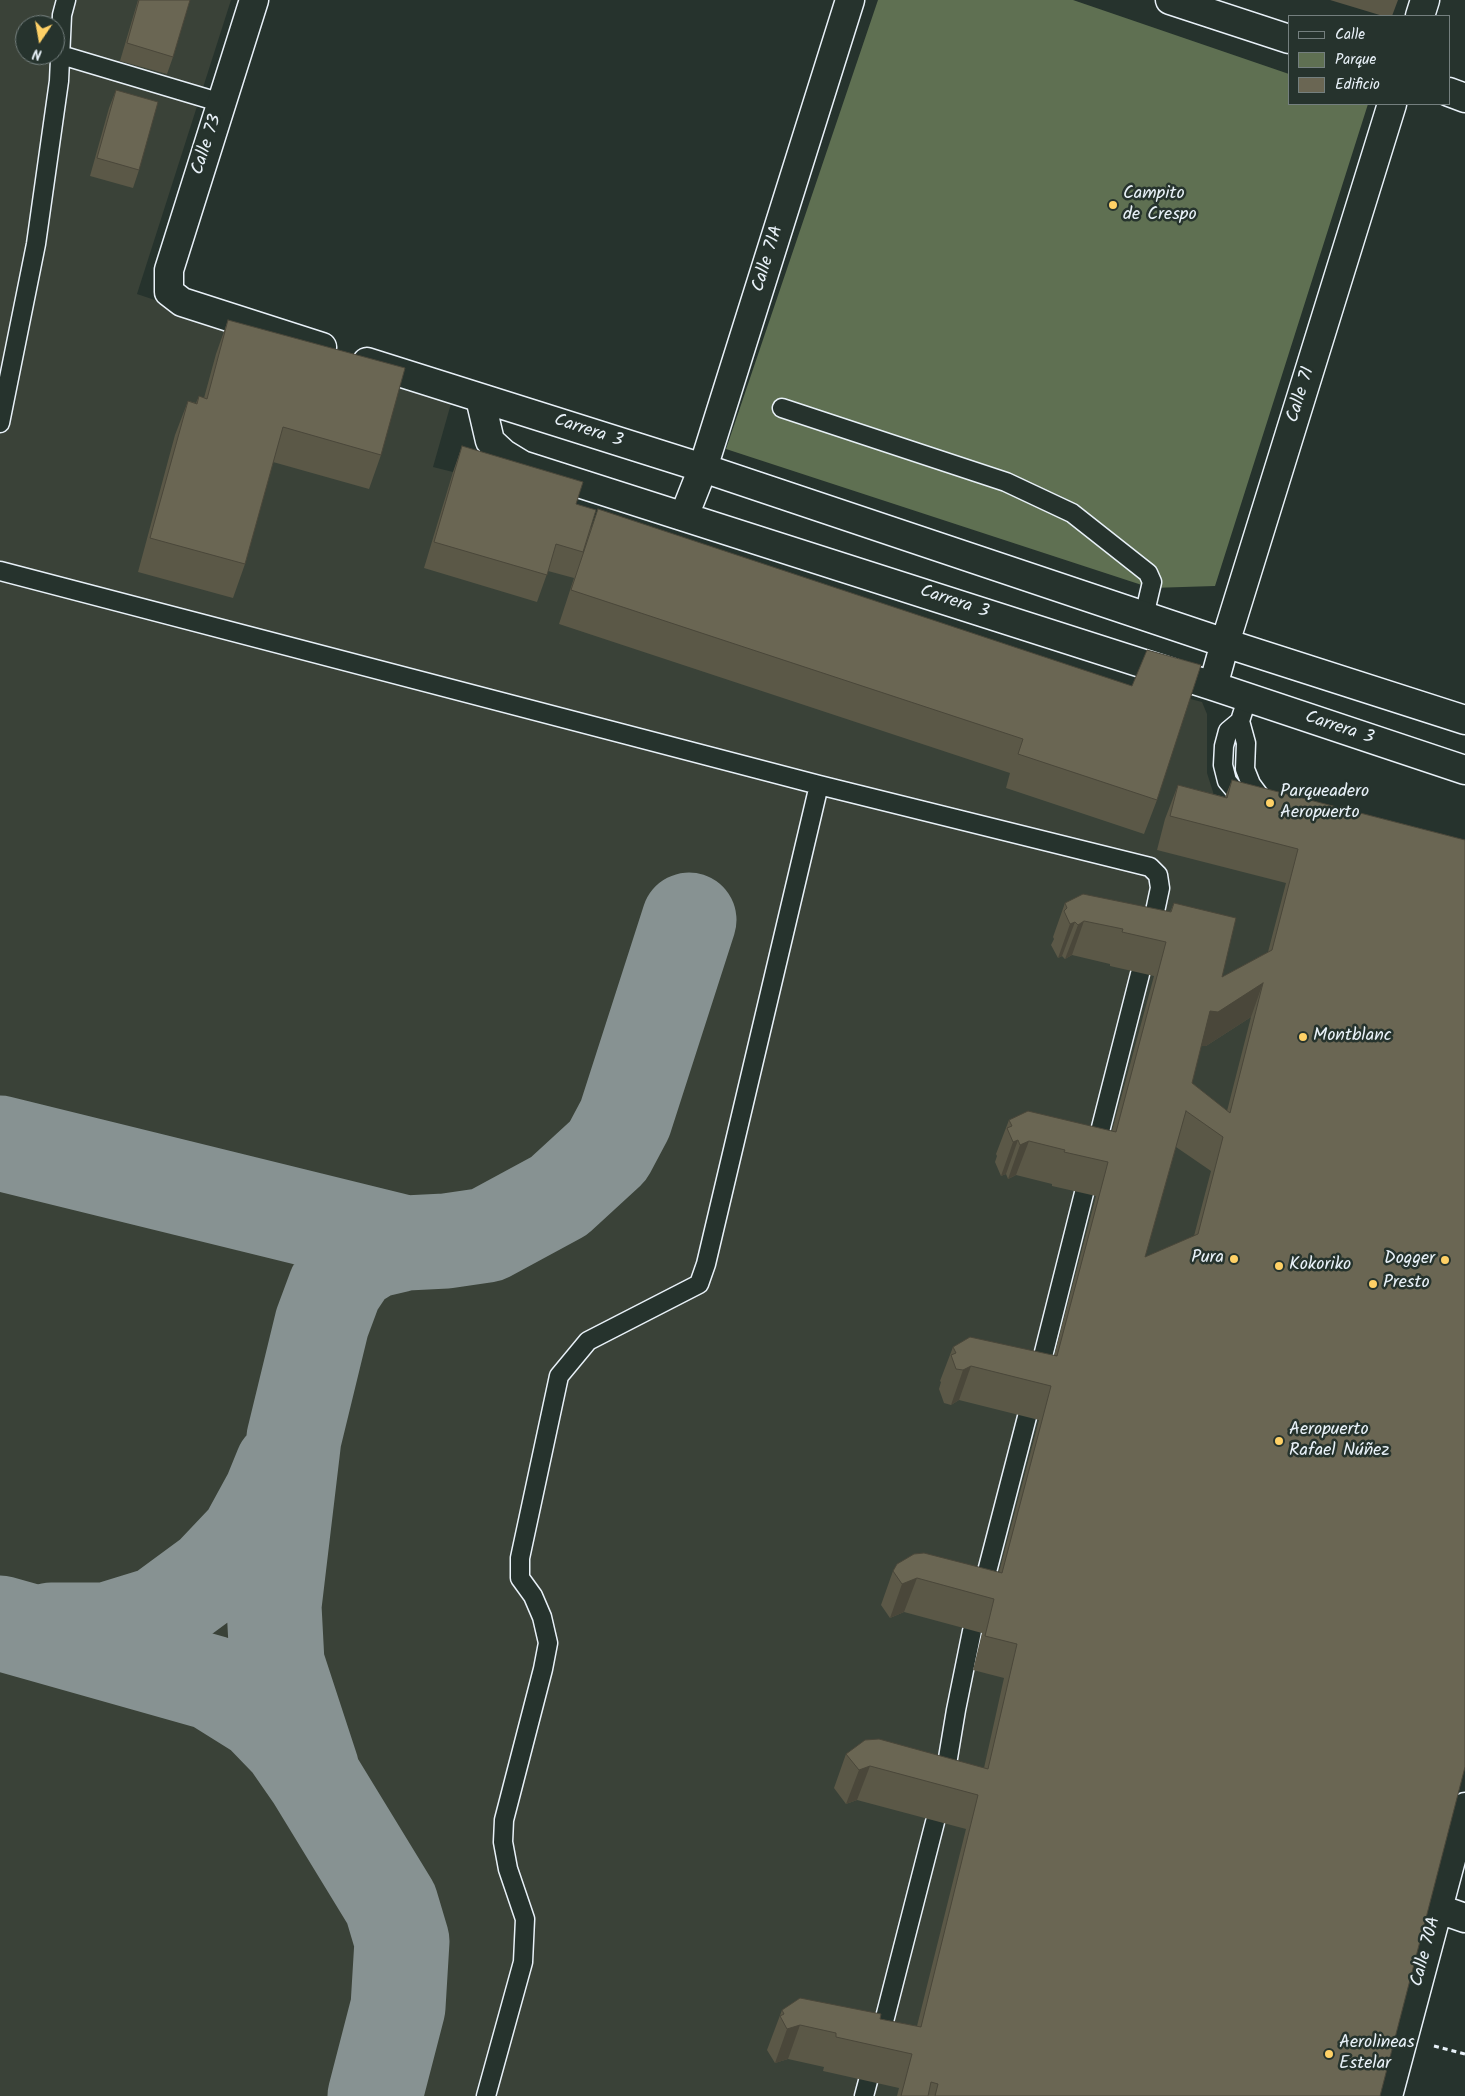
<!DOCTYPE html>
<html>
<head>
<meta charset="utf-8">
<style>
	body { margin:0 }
	#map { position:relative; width:1465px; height:2096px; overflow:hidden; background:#26332d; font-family:Kalam,sans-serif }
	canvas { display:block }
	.legend { position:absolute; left:1288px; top:15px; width:162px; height:90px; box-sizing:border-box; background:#26332d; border:1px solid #747f7e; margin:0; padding:6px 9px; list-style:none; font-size:15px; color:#e8f1f8 }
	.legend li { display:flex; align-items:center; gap:10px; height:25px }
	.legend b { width:25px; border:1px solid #747f7e }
	.north { position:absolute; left:15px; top:15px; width:50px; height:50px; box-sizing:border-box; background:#26332d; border:1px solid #747f7e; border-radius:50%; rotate:192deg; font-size:14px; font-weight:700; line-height:20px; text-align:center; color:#e8f1f8 }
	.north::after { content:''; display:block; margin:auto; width:18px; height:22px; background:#ffd166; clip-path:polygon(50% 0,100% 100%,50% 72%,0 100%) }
</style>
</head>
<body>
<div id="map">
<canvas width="1465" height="2096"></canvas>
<ul class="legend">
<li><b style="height:6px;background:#26332d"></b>Calle</li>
<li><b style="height:14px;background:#5f7052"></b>Parque</li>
<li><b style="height:14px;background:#6a6653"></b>Edificio</li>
</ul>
<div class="north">N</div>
</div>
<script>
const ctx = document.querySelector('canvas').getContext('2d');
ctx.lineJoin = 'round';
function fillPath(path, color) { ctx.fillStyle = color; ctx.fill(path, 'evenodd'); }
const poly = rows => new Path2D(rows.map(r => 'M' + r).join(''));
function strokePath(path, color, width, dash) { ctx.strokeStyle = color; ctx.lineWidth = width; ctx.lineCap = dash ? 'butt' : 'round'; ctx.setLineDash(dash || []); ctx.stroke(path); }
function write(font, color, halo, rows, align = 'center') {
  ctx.font = font + ' Kalam,sans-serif'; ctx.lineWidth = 5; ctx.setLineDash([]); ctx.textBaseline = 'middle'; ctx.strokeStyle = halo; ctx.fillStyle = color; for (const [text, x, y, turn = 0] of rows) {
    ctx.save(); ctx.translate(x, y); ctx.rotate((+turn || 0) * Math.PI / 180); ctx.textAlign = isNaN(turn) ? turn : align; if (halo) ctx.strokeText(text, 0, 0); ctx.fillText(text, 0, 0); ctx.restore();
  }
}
fillPath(poly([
	[0,0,231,0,137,294,452,400,433,467,453,472,567,530,1119,720,1134,684,1202,702,1207,714,1207,773,1220,814,1465,877,1324,2096,0,2096],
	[25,25,55,25,55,55,25,55]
]), '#3a4238');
fillPath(poly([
	[878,0,1073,0,1289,74,1289,104,1368,104,1215,586,1151,588,726,449]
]), '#5f7052');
strokePath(poly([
	[0,1143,406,1243,446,1241,487,1235,559,1196,608,1151,625,1119,689,920],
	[0,1623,213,1683,261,1713,289,1742,314,1778,391,1904,402,1941,398,2007,375,2096],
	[51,1630,107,1630,159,1614,212,1575,247,1538,271,1494,282,1467],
	[312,1770,277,1663,274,1606,294,1438,322,1323,335,1288,351,1264,372,1251,406,1243]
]), '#879292', 95);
const service = poly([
	[61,55,222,103],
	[782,408,1006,482,1072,513,1148,573,1152,582,1144,616],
	[0,423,36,244,59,81,62,15,66,0],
	[0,571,819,785,1150,867,1158,875,1160,888,1151,930],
	[1247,699,1240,721,1246,743,1245,769,1251,784,1265,803],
	[1240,721,1228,731,1224,746,1223,765,1227,781,1238,794,1248,798],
	[1095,1151,1140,974],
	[1038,1376,1084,1193],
	[982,1591,1027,1417],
	[944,1782,956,1710,972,1631],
	[879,2041,935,1822],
	[486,2096,523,1962,525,1919,508,1869,503,1842,504,1820,543,1669,548,1643,542,1617,533,1596,520,1578,520,1558,559,1376,588,1341,699,1284,706,1264,819,785],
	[864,2096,868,2081]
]);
const minor = poly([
	[254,0,169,270,169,292,182,302,322,347],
	[1170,0,1289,39],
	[1420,16,1425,0],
	[1449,92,1465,98],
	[367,362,703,468,1225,643,1465,720],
	[480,398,490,441,504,454,522,465,1213,686,1465,770],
	[684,516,703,468,850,0],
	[1213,686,1225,643,1392,104],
	[1439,1909,1465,1918],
	[1388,2096,1465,1807]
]);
strokePath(service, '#e8f1f8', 21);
strokePath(minor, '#e8f1f8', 31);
strokePath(poly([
	[1434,2046,1465,2054]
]), '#e8f1f8', 3, [5, 4]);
strokePath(service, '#26332d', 18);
strokePath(minor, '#26332d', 28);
fillPath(poly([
	[138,0,190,0,173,57,167,74,120,61],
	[1330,0,1398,0,1392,16,1383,16],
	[116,90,139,170,133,188,90,176,109,108],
	[228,320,381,455,369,489,273,462,245,564,233,598,138,572,175,435,188,401,196,403,199,396,204,398,216,354],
	[462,446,576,504,591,528,598,509,1157,800,1144,834,1006,788,1010,773,559,624,574,578,548,571,537,602,424,568,453,472],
	[1232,780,1465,840,1380,2096,897,2096,899,2088,823,2071,824,2067,788,2059,775,2063,767,2050,782,2010,880,2019,917,2026,966,1829,857,1800,846,1804,834,1788,846,1754,984,1768,1004,1678,973,1670,982,1633,904,1612,890,1618,881,1605,893,1571,999,1572,1039,1420,959,1400,951,1405,944,1403,939,1389,941,1382,940,1381,953,1347,1054,1356,1096,1196,1052,1186,1052,1184,1016,1175,1008,1179,1006,1174,1001,1176,995,1162,997,1156,996,1154,1009,1120,1112,1131,1154,976,1110,966,1110,964,1072,955,1065,959,1062,956,1058,958,1051,945,1054,939,1053,937,1065,903,1170,912,1174,903,1222,977,1268,952,1286,883,1157,850,1165,819,1178,785,1225,797],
	[1251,1017,1227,1111,1192,1083,1201,1046,1206,1046],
	[1176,1147,1211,1171,1194,1236,1145,1257]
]), '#5b5847');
fillPath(poly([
	[1084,921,1072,955,1065,959,1078,925],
	[1075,922,1062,956,1058,958,1070,924],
	[1263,983,1251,1017,1206,1046,1198,1046,1210,1011],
	[1018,1140,1006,1174,1001,1176,1013,1142],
	[1029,1141,1016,1175,1008,1179,1020,1145],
	[971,1366,959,1400,951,1405,963,1370],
	[917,1578,904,1612,890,1618,902,1584],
	[870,1766,857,1800,846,1804,859,1770],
	[800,2025,788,2059,775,2063,787,2029]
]), '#4a473a');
const building = poly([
	[139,0,190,0,173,57,127,43,139,0],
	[116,90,158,102,139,170,97,158,116,90],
	[228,320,405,368,381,455,283,427,245,564,150,538,188,401,197,404,199,396,207,399,228,320],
	[462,446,583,482,576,504,596,510,583,552,556,544,547,575,434,542,462,446],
	[598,509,1132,686,1147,650,1201,665,1157,800,1018,754,1023,739,571,590,598,509],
	[1232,780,1465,840,1465,1767,1380,2096,935,2096,938,2084,931,2082,928,2096,901,2096,912,2054,836,2037,836,2033,800,2025,787,2029,780,2016,784,2014,782,2010,800,1998,881,2014,880,2019,921,2027,978,1795,870,1766,859,1770,846,1754,865,1740,879,1739,988,1769,1017,1644,985,1636,994,1599,917,1578,902,1584,893,1571,897,1564,914,1554,924,1553,1002,1573,1051,1386,971,1366,963,1370,956,1369,951,1355,956,1353,953,1347,970,1337,1057,1356,1108,1162,1064,1152,1065,1150,1029,1141,1020,1145,1018,1140,1013,1142,1007,1128,1012,1126,1009,1120,1028,1111,1116,1132,1166,942,1122,932,1123,929,1084,921,1078,925,1075,922,1070,924,1064,911,1067,908,1065,903,1083,894,1171,912,1174,903,1236,918,1222,977,1272,950,1298,849,1170,816,1178,785,1227,798,1232,780],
	[1263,983,1230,1113,1192,1083,1210,1011,1218,1012,1263,983],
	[1186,1111,1223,1137,1198,1234,1145,1257,1186,1111]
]);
fillPath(building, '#6a6653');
strokePath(building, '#4a473a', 1);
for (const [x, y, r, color] of [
	[1113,205,5,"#ffd166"],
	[1270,803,5,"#ffd166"],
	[1303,1037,5,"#ffd166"],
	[1234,1259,5,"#ffd166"],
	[1445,1260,5,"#ffd166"],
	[1279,1266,5,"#ffd166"],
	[1373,1284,5,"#ffd166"],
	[1279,1441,5,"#ffd166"],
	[1329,2054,5,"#ffd166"]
]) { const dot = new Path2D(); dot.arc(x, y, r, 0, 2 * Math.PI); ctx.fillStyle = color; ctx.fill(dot); strokePath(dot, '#26332d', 2); }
write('18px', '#e8f1f8', '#26332d', [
	["Calle 73",208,145,-72],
	["Calle 71A",769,259,-73],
	["Calle 71",1302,395,-73],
	["Carrera 3",588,432,18],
	["Carrera 3",954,603,18],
	["Carrera 3",1339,729,18],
	["Calle 70A",1427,1952,-75]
]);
write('18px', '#e8f1f8', '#26332d', [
	["Campito",1123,195],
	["de Crespo",1123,216],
	["Parqueadero",1280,793],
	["Aeropuerto",1280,814],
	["Montblanc",1313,1037],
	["Pura",1224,1259,"right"],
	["Dogger",1435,1260,"right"],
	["Kokoriko",1289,1266],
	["Presto",1383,1284],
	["Aeropuerto",1289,1431],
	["Rafael Núñez",1289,1452],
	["Aerolineas",1339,2044],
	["Estelar",1339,2065]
], 'left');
</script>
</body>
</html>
